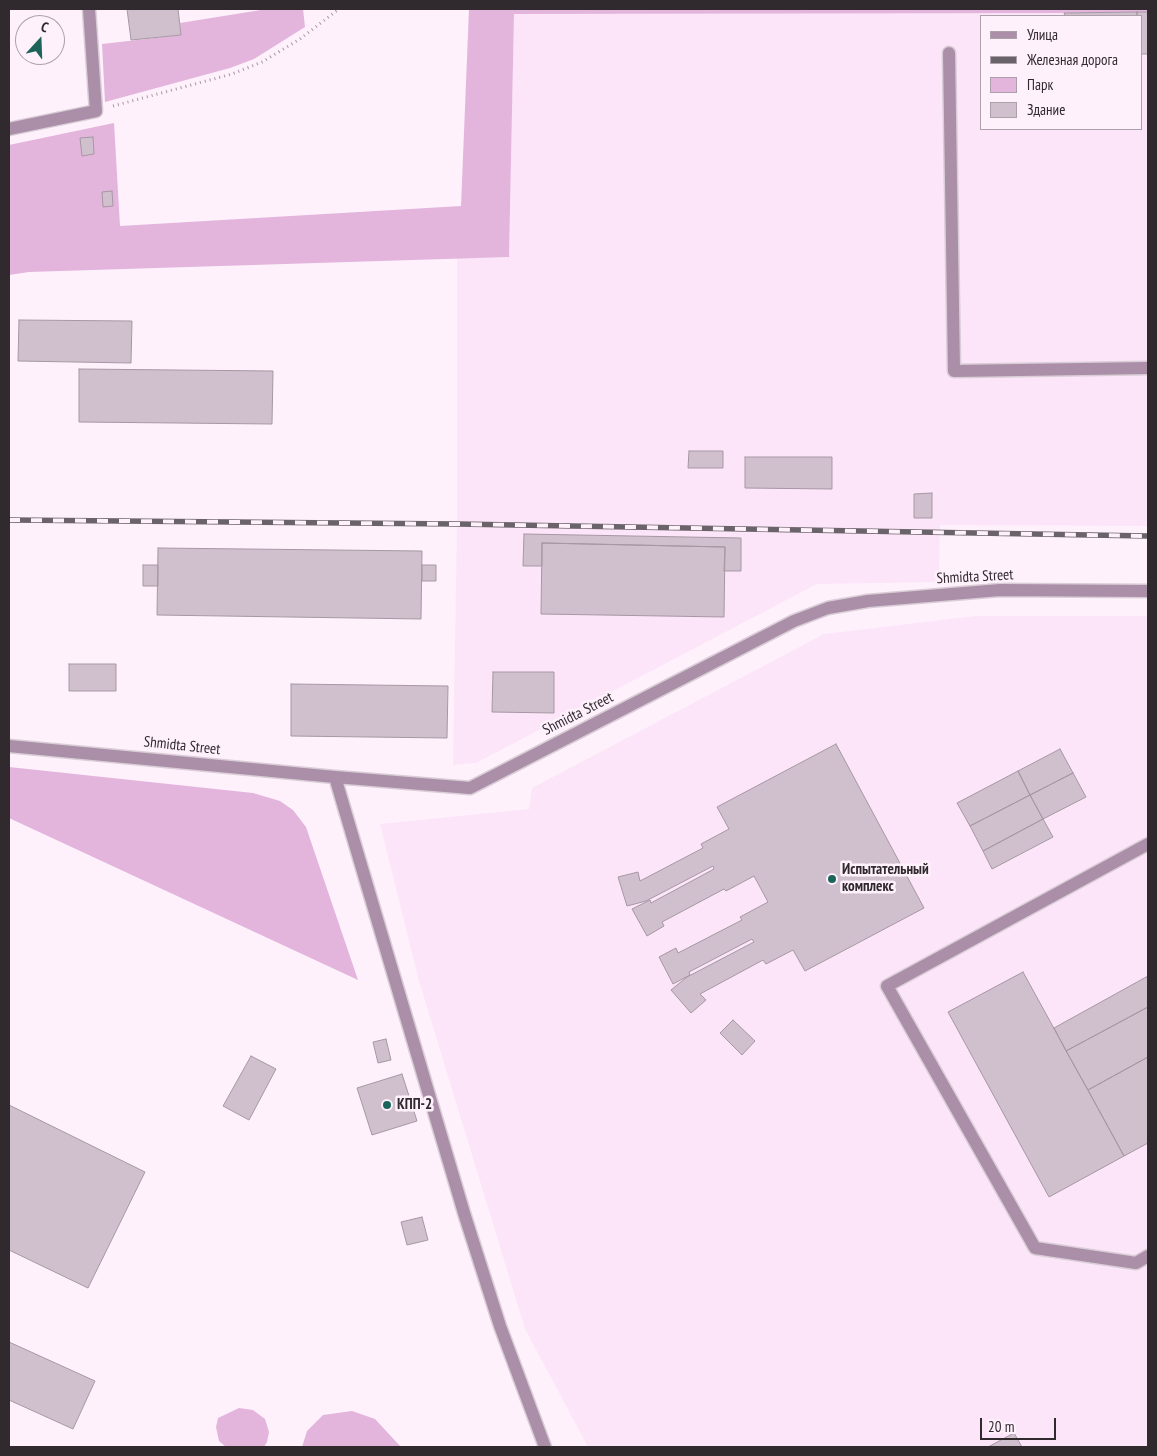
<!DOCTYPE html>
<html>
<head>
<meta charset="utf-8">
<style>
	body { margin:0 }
	#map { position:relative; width:1157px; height:1456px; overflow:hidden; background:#fef1fc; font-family:"PT Sans Narrow",sans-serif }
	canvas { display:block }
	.frame { position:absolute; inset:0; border:10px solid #302a2f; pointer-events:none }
	.legend { position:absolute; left:980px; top:15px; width:162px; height:115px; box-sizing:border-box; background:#fef1fc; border:1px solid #aca1aa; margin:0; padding:6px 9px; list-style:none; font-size:15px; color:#302a2f }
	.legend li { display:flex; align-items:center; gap:10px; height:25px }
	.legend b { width:25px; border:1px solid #aca1aa }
	.north { position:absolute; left:15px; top:15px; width:50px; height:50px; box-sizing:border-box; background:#fef1fc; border:1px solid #aca1aa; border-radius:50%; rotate:20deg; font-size:14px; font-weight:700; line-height:20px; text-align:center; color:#302a2f }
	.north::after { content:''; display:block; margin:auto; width:18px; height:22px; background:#1c645a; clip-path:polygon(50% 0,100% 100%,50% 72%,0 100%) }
	.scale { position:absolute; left:980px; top:1418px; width:76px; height:22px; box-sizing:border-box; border:2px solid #302a2f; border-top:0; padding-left:6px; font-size:15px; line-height:18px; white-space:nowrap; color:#302a2f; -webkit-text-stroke:4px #fef1fc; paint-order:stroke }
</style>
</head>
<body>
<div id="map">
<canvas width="1157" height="1456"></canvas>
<div class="frame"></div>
<ul class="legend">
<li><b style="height:6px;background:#ab8ea7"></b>Улица</li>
<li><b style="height:6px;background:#6b636a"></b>Железная дорога</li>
<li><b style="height:14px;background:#e3b5dd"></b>Парк</li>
<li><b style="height:14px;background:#d0c0ce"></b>Здание</li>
</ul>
<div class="north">С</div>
<div class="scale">20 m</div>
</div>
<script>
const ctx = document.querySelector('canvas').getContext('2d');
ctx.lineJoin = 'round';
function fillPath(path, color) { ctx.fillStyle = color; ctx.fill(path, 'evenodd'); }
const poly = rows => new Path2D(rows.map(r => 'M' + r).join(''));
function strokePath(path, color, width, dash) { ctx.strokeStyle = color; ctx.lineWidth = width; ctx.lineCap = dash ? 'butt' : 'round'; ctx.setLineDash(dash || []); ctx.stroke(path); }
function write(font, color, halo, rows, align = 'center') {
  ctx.font = font + ' "PT Sans Narrow",sans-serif'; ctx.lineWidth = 5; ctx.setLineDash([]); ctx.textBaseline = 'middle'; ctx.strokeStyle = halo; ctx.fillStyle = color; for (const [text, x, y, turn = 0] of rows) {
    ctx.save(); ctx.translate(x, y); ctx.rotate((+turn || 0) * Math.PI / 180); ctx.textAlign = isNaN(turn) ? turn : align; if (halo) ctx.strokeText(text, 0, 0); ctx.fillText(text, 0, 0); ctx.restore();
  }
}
fillPath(poly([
	[1148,12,1148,526,940,525,939,582,817,584,476,763,453,765,457,524,457,258,509,257,514,14],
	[981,16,1141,16,1141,129,981,129],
	[975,616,1148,616,1148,1447,588,1447,525,1329,419,981,380,824,529,809,532,788,824,634]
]), '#fce5f8');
fillPath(poly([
	[267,9,303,9,305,27,254,59,230,68,105,102,102,44,181,35,180,23],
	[469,9,1148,9,1148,12,1064,13,514,14,509,257,29,272,9,275,9,145,114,123,120,226,461,206],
	[9,767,253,793,280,801,293,810,306,827,358,980,9,818],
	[239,1408,253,1410,265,1419,269,1432,267,1442,264,1447,226,1447,219,1441,216,1427,218,1418],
	[352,1411,375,1419,401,1447,302,1447,307,1431,323,1415]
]), '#e3b5dd');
const building = poly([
	[127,9,178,9,181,35,131,40,127,9],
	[1137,12,1137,16,1065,16,1064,13,1137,12],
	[1137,12,1148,12,1148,54,1141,54,1141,16,1137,16,1137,12],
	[93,137,94,154,82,156,80,138,93,137],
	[112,191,113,206,103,207,102,192,112,191],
	[19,320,132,321,131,363,18,361,19,320],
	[79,369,273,371,272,424,79,422,79,369],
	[689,451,723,451,723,468,688,468,689,451],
	[745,457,832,457,832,489,745,488,745,457],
	[932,493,932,518,914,518,914,494,932,493],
	[524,534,741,538,741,571,724,571,725,547,542,543,542,566,523,566,524,534],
	[542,543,725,547,724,617,541,614,542,543],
	[158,548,422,551,421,619,157,615,158,548],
	[143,565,158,565,158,586,143,586,143,565],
	[422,565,436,565,436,581,422,581,422,565],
	[69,664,116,664,116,691,69,691,69,664],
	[493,672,554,672,554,713,492,712,493,672],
	[291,684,448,686,447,738,291,736,291,684],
	[836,744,924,908,805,971,793,950,766,964,763,960,700,994,706,1000,691,1013,671,990,687,977,754,942,752,939,689,972,690,975,673,984,659,957,676,948,678,953,742,920,740,917,768,902,754,876,726,891,724,889,662,922,664,926,647,936,632,909,650,900,651,903,714,869,713,866,646,901,627,906,618,877,638,872,640,881,703,848,701,844,729,829,717,807,836,744],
	[1060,749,1073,773,1030,795,1018,771,1060,749],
	[1018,771,1030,795,970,826,957,803,1018,771],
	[1073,773,1086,797,1043,819,1030,795,1073,773],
	[1030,795,1043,819,983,851,970,826,1030,795],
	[1043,819,1053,837,992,869,983,851,1043,819],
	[1023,972,1124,1156,1049,1197,948,1012,1023,972],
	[1148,976,1148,1007,1066,1051,1054,1028,1148,976],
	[1148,1007,1148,1057,1088,1090,1066,1051,1148,1007],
	[733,1020,755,1041,742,1055,720,1033,733,1020],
	[386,1039,391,1060,378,1063,373,1042,386,1039],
	[251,1056,276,1069,249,1120,223,1106,251,1056],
	[1148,1057,1148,1143,1124,1156,1088,1090,1148,1057],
	[402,1074,417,1121,372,1135,357,1088,402,1074],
	[9,1105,145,1172,88,1288,9,1250,9,1105],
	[422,1217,428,1240,407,1245,401,1222,422,1217],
	[9,1342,95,1381,73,1429,9,1400,9,1342],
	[1014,1433,1022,1447,988,1447,1014,1433]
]);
fillPath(building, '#d0c0ce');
strokePath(building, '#a797a4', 1);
const minor = poly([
	[949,53,954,371,1148,368],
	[9,129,96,111,89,9],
	[9,746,335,777,470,788,794,621,828,608,868,601,1000,590,1148,591],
	[335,777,464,1213,500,1326,545,1447],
	[1148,844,887,986,1035,1248,1136,1263,1148,1256]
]);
strokePath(minor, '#d9cdd7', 15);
strokePath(poly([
	[113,106,232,74,262,62,300,39,339,9]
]), '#a399a1', 3, [1, 4]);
strokePath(minor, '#ab8ea7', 12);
const rail = poly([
	[9,520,457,524,1148,536]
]);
strokePath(rail, '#6b636a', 5.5);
strokePath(rail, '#fef1fc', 4, [11]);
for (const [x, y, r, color] of [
	[832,879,5,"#1c645a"],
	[387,1105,5,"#1c645a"]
]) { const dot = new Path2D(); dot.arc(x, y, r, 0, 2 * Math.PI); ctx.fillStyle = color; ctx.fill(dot); strokePath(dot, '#fef1fc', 2); }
write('15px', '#302a2f', '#fef1fc', [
	["Shmidta Street",975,577,-3],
	["Shmidta Street",578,714,-27],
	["Shmidta Street",182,746,6]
]);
write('bold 15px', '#302a2f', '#fef1fc', [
	["Испытательный",842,870],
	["комплекс",842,887],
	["КПП-2",397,1105]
], 'left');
</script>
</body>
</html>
